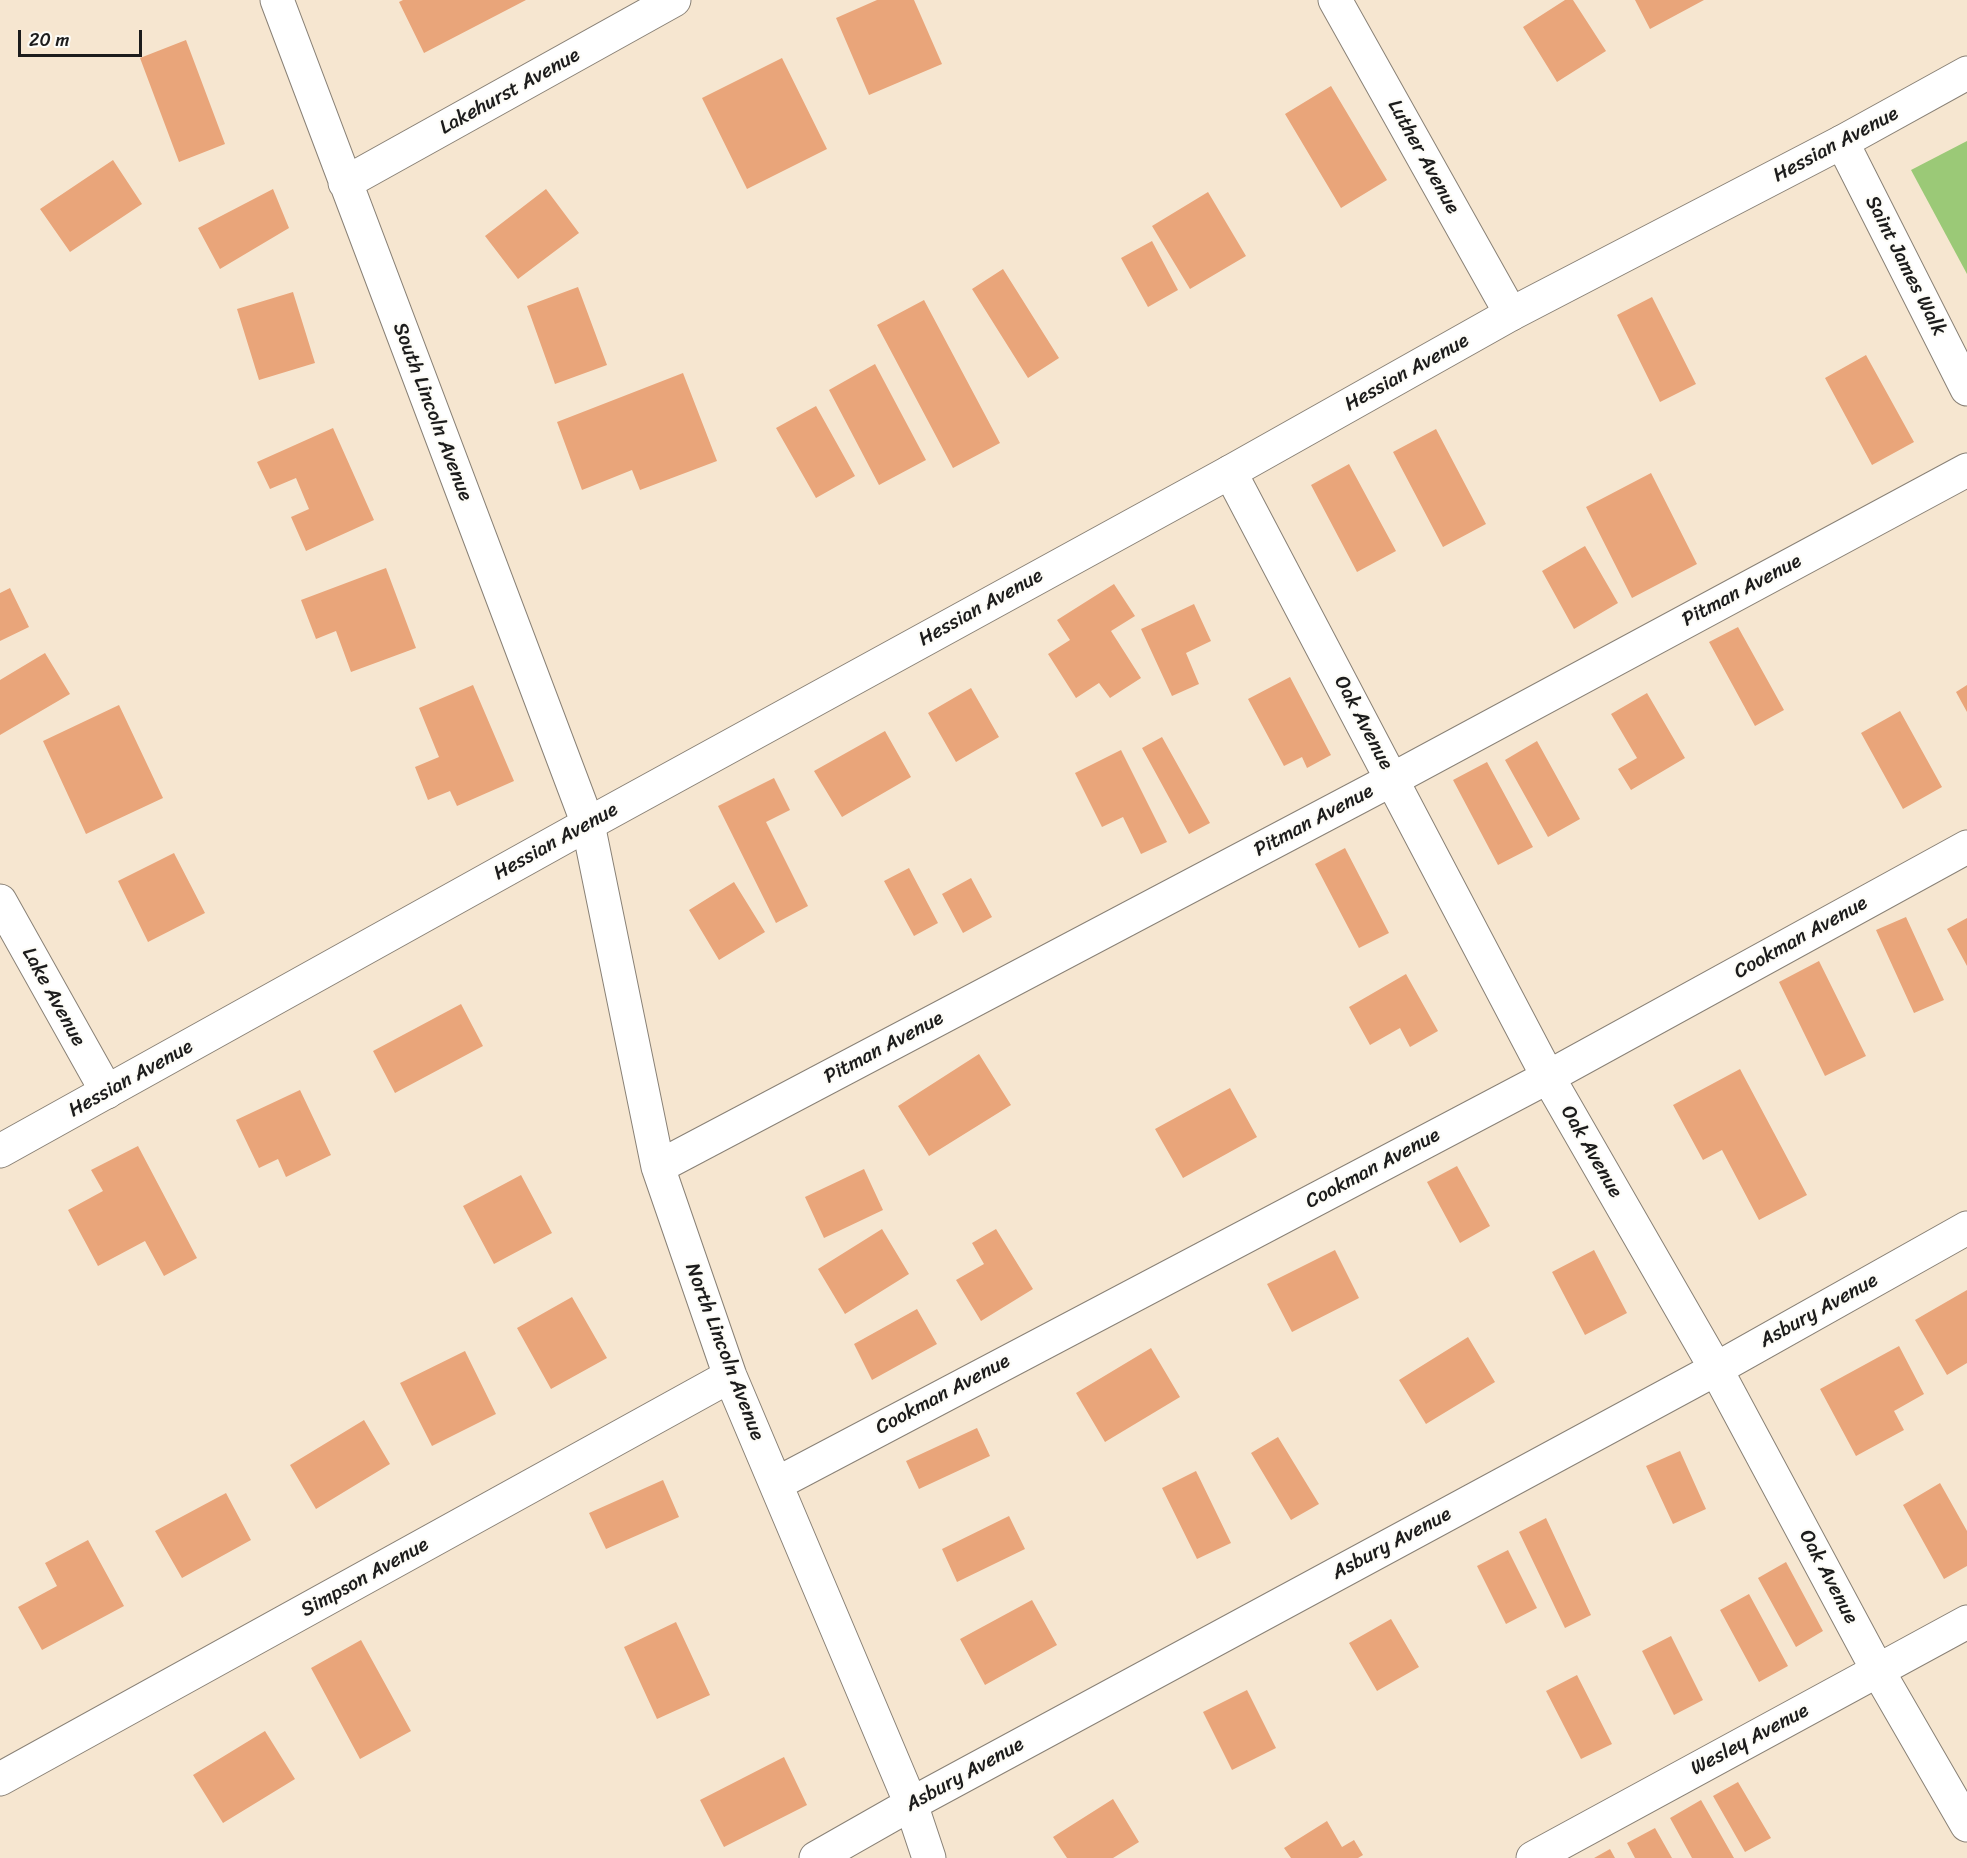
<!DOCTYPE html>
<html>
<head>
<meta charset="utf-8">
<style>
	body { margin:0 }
	#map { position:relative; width:1967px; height:1858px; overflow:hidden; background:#f6e6d0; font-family:Sriracha,sans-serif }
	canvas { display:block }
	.scale { position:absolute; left:18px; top:30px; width:124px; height:27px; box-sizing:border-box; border:3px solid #1c1c1c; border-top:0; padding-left:8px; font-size:18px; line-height:21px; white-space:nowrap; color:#1c1c1c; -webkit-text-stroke:4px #fdfcf7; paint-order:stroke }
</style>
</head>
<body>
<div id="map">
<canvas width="1967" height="1858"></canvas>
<div class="scale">20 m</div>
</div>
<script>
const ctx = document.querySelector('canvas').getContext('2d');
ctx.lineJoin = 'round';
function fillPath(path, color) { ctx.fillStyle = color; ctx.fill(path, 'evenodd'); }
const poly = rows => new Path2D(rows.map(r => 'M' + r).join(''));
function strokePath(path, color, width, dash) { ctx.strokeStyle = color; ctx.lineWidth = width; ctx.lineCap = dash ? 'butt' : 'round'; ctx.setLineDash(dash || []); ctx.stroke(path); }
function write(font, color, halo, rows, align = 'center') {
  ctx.font = font + ' Sriracha,sans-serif'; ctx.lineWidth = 4.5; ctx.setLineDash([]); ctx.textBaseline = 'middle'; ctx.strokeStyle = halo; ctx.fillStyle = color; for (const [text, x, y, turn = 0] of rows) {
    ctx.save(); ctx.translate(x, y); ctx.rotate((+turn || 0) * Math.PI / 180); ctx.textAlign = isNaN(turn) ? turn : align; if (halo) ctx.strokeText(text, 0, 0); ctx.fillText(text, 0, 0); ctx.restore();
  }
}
fillPath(poly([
	[1967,141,1967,274,1911,170]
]), '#9bc977');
fillPath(poly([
	[403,0,526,0,424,53,399,2],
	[877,0,914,0,942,64,869,95,836,18],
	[1565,0,1573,0,1606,51,1557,82,1523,27],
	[1635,0,1704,0,1650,29],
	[186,40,225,144,179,162,140,58],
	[782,58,827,149,747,189,702,98],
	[1331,86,1387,180,1341,208,1285,114],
	[113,160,142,204,70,252,40,209],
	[273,189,289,228,220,269,198,228],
	[546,189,579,233,518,279,485,236],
	[1208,192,1246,256,1190,289,1152,226],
	[1152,241,1178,290,1148,307,1121,258],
	[1003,269,1059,358,1028,378,972,289],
	[578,287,607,365,555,384,527,306],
	[293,292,315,363,259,380,237,309],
	[1652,297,1696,384,1660,402,1617,315],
	[924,300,1000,443,953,468,877,325],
	[1866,355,1914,442,1872,465,1825,378],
	[875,364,926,460,879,485,829,390],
	[683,373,717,461,640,490,632,470,582,490,557,422],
	[816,406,855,476,816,498,776,428],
	[333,428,374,520,306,551,291,517,309,509,296,478,270,489,257,462],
	[1436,429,1486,524,1443,547,1393,452],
	[1349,464,1396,551,1357,572,1311,485],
	[1651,473,1697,564,1632,598,1586,507],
	[1585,546,1618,603,1574,629,1542,571],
	[386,568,416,648,351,672,336,631,316,639,301,600],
	[1114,584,1135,616,1111,631,1141,678,1110,698,1099,683,1076,698,1048,654,1070,640,1057,620],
	[10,588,29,627,0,641,0,593],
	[1194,604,1211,641,1186,653,1199,684,1172,696,1141,629],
	[1738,627,1784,710,1755,726,1709,642],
	[45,653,70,694,0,735,0,680],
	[1290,677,1331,755,1307,768,1302,757,1284,766,1248,699],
	[473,685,514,781,457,806,450,791,428,800,415,767,439,757,419,708],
	[1967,685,1967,712,1956,692],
	[971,688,999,737,956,762,928,713],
	[1647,693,1685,758,1631,790,1618,769,1637,758,1611,714],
	[119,705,163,798,86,834,43,741],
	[1900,711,1942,787,1903,809,1861,733],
	[885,731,911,777,842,817,814,771],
	[1162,737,1210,823,1189,834,1142,748],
	[1537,741,1580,819,1548,837,1505,760],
	[1121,750,1167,842,1141,854,1123,817,1102,827,1075,773],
	[1487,762,1533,847,1498,865,1453,780],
	[774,778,790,810,766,822,808,906,776,923,718,806],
	[1345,848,1389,933,1359,948,1315,864],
	[174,853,205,913,148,942,118,881],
	[909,868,938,923,914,936,884,881],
	[971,878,992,917,963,933,942,894],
	[734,882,765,932,719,960,689,910],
	[1906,917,1944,1000,1914,1013,1876,930],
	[1967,918,1967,966,1947,929],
	[1819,961,1866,1056,1825,1076,1779,982],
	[1406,974,1438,1031,1410,1047,1400,1028,1370,1045,1349,1007],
	[461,1004,483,1046,395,1093,373,1051],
	[979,1054,1011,1105,929,1156,898,1106],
	[1740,1069,1807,1195,1759,1220,1722,1150,1703,1160,1673,1105],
	[1230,1088,1257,1137,1183,1178,1155,1129],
	[300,1090,331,1155,286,1177,278,1159,259,1168,236,1120],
	[138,1146,197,1258,164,1276,145,1241,98,1266,68,1210,103,1191,91,1170],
	[1457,1166,1490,1226,1460,1243,1427,1182],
	[864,1169,883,1210,824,1238,805,1197],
	[521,1175,552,1233,494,1264,463,1206],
	[882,1229,909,1274,845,1314,818,1269],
	[996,1229,1033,1289,981,1321,956,1280,984,1264,972,1243],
	[1335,1250,1359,1298,1292,1332,1267,1284],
	[1594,1250,1627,1313,1585,1335,1552,1272],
	[1967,1290,1967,1363,1947,1375,1915,1320],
	[572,1297,607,1358,551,1389,517,1328],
	[917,1309,937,1344,872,1380,854,1344],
	[1468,1337,1495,1382,1426,1424,1399,1380],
	[1899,1346,1924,1394,1894,1411,1904,1430,1856,1456,1820,1389],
	[1151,1348,1180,1397,1105,1442,1076,1393],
	[465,1351,496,1414,432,1446,400,1383],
	[364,1420,390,1464,316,1509,290,1465],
	[977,1428,990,1456,919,1489,906,1461],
	[1278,1437,1319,1504,1291,1520,1251,1453],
	[1680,1451,1706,1509,1673,1524,1646,1466],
	[1196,1471,1231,1543,1197,1559,1162,1488],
	[663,1480,679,1517,606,1549,589,1513],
	[1940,1483,1967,1531,1967,1566,1944,1579,1903,1505],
	[226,1493,251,1540,182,1578,155,1531],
	[1009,1516,1025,1549,957,1582,942,1549],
	[1546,1518,1591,1615,1565,1628,1519,1532],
	[88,1540,124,1606,42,1650,18,1607,57,1586,45,1563],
	[1508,1550,1537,1608,1506,1624,1477,1566],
	[1786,1562,1823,1631,1796,1647,1758,1578],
	[1749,1594,1788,1666,1759,1682,1720,1610],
	[1032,1600,1057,1645,985,1685,960,1639],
	[1391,1619,1419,1667,1377,1691,1349,1643],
	[676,1622,710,1695,657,1719,624,1647],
	[1671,1636,1703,1700,1674,1715,1642,1651],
	[361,1640,411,1731,360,1759,311,1668],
	[1577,1675,1612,1744,1581,1759,1546,1691],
	[1247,1690,1276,1748,1232,1770,1203,1712],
	[265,1731,295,1779,223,1823,193,1775],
	[784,1757,807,1805,724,1847,700,1800],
	[1738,1782,1771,1838,1745,1852,1713,1796],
	[1113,1799,1139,1842,1113,1858,1067,1858,1053,1837],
	[1701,1800,1734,1858,1692,1858,1670,1818],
	[1327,1821,1342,1847,1354,1840,1363,1855,1358,1858,1291,1858,1284,1848],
	[1655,1828,1672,1858,1635,1858,1627,1843],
	[1610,1849,1615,1858,1594,1858]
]), '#e9a57a');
const minor = poly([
	[277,0,588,824,658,1167,730,1376,911,1804,929,1858],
	[1335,0,1511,314],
	[1842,142,1967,389],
	[345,183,674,0],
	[1230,472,1548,1077,1716,1369,1878,1671,1967,1825],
	[0,901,107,1092],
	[658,1167,1393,779,1967,470],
	[776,1484,1548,1077,1967,847],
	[0,1779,730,1376],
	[816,1858,911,1804,1716,1369,1967,1228],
	[1533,1858,1967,1622]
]);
const major = poly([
	[0,1151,588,824,1230,472,1511,314,1842,142,1967,73]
]);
strokePath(minor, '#898176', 35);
strokePath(major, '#898176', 35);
strokePath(minor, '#fff', 33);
strokePath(major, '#fff', 33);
write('20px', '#1c1c1c', '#fdfcf7', [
	["Lakehurst Avenue",510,92,-29],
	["Hessian Avenue",1836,145,-28],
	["Luther Avenue",1423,157,61],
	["Saint James Walk",1905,266,63],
	["Hessian Avenue",1407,373,-29],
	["South Lincoln Avenue",432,412,69],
	["Pitman Avenue",1742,591,-28],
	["Hessian Avenue",981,608,-29],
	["Oak Avenue",1363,723,62],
	["Pitman Avenue",1314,821,-28],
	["Hessian Avenue",556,842,-29],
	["Cookman Avenue",1801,938,-29],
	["Lake Avenue",53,997,61],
	["Pitman Avenue",884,1048,-28],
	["Hessian Avenue",131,1079,-29],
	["Oak Avenue",1591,1152,60],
	["Cookman Avenue",1373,1169,-28],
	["Asbury Avenue",1819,1311,-29],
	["North Lincoln Avenue",724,1352,69],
	["Cookman Avenue",943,1395,-28],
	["Asbury Avenue",1392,1544,-28],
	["Oak Avenue",1828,1577,62],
	["Simpson Avenue",365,1578,-29],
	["Wesley Avenue",1750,1740,-28],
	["Asbury Avenue",965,1775,-29]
]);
</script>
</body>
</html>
